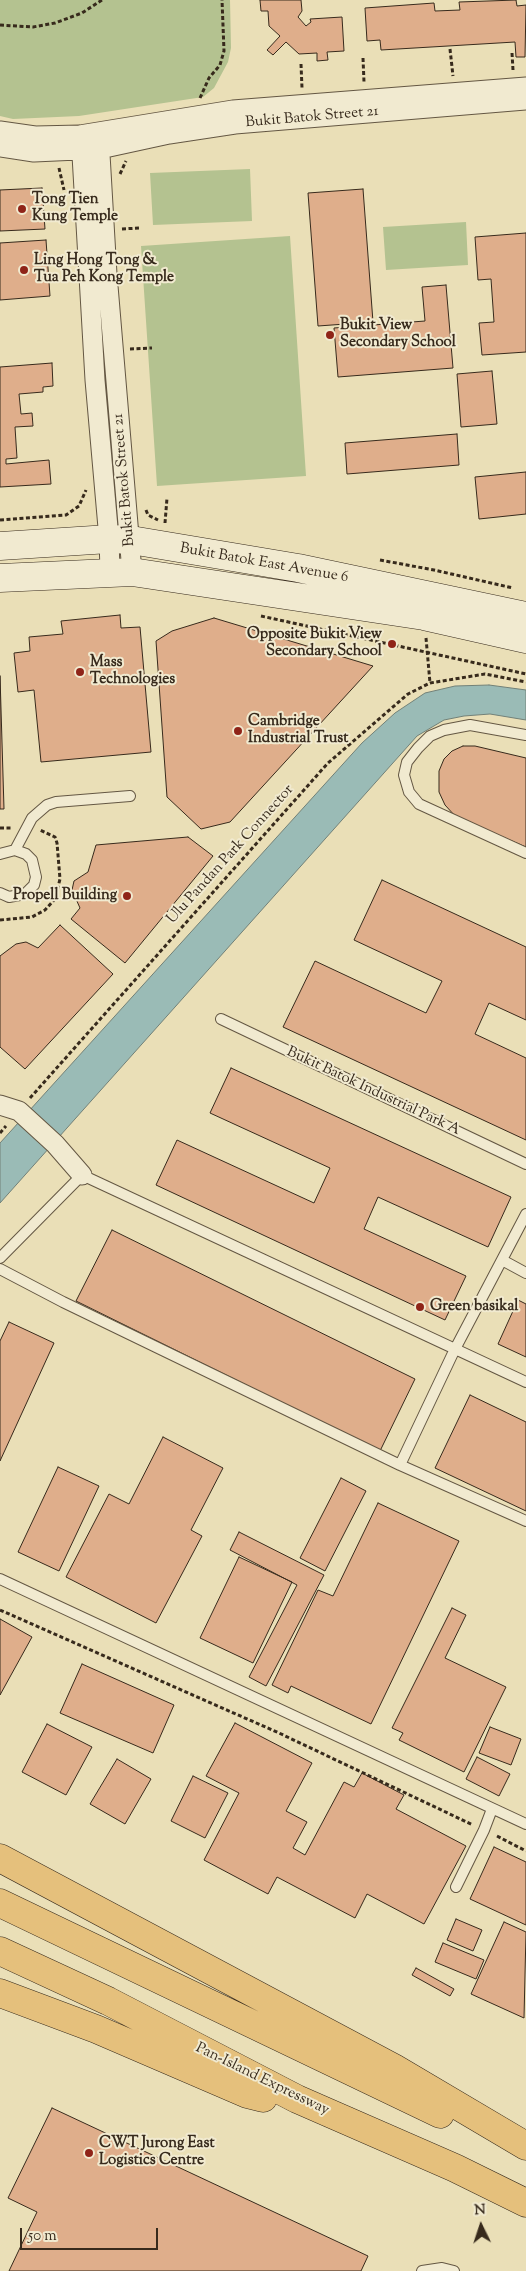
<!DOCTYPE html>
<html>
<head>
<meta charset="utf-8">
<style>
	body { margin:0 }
	#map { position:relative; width:526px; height:2271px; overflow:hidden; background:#eadfb7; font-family:"Sorts Mill Goudy",serif }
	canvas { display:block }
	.north { position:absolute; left:456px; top:2201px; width:50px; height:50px; -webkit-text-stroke:4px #f1ead0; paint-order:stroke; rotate:356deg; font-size:14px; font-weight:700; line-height:20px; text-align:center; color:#372a1c }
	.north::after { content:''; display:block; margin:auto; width:18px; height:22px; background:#372a1c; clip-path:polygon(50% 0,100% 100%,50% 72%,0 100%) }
	.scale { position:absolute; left:20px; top:2228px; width:138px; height:22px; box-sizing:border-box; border:2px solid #372a1c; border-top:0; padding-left:6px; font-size:15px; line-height:18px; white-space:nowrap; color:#372a1c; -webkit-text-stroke:4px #f1ead0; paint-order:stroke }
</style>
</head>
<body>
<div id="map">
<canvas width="526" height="2271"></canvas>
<div class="north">N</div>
<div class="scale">50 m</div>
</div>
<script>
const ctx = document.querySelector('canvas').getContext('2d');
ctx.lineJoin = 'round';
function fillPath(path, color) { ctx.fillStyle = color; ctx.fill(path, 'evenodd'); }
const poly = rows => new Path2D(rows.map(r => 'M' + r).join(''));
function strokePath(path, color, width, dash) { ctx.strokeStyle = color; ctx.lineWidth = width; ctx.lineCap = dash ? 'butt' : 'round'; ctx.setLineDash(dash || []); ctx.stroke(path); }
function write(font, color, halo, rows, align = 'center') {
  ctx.font = font + ' "Sorts Mill Goudy",serif'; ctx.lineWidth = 4; ctx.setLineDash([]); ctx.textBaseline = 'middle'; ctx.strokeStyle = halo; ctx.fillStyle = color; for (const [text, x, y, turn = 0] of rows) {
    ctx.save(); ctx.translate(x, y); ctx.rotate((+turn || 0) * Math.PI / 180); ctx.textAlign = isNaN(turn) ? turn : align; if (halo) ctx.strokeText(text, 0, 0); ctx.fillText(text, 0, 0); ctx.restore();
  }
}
fillPath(poly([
	[0,0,230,0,231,48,228,62,214,88,203,97,79,116,13,119,0,116],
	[250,169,252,221,153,225,150,173],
	[466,222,468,265,386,270,383,227],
	[290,236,306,476,157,486,141,246]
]), '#b4c290');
const water = poly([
	[489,685,526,690,526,720,490,714,464,716,444,720,417,736,0,1203,0,1143,362,743,395,713,425,693,455,686,489,685]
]);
fillPath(water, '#9abbb6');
strokePath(water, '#728178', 1);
const building = poly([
	[260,0,301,0,302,11,298,17,306,26,311,22,310,19,342,17,344,51,327,52,328,60,317,61,317,53,299,54,286,42,273,55,267,50,280,36,269,26,268,11,261,11,260,0],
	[516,0,517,6,526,5,525,57,516,57,515,42,381,50,380,40,367,41,365,8,434,3,435,11,460,10,459,2,516,0],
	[42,188,45,229,0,231,0,190,42,188],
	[363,189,373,322,318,326,308,193,363,189],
	[526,233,526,352,482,355,479,323,494,322,491,279,478,280,475,237,526,233],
	[46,240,50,296,0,300,0,243,46,240],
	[446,285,453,368,338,377,334,328,425,321,422,287,446,285],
	[52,363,53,386,43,387,43,392,19,394,21,414,32,413,33,426,15,427,17,458,6,459,6,464,49,460,51,484,0,487,0,367,52,363],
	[492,371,497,424,461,427,457,374,492,371],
	[457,434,459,465,347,474,345,443,457,434],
	[526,472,526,514,479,519,475,477,526,472],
	[120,615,121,628,140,627,151,752,41,762,34,690,18,692,14,653,30,651,29,637,63,634,61,621,120,615],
	[214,618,373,666,230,822,201,829,167,797,156,641,172,631,214,618],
	[0,676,4,809,0,809,0,676],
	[463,746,475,746,526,758,526,847,456,817,445,805,439,792,439,771,444,759,452,751,463,746],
	[188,837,213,856,125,963,71,919,80,908,72,890,74,881,88,872,96,845,188,837],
	[382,880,526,947,526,1020,489,1003,475,1034,526,1058,526,1140,283,1027,315,961,426,1013,442,981,354,940,382,880],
	[60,925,113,974,25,1069,0,1047,0,956,16,944,26,942,38,948,60,925],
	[231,1068,511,1197,488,1247,378,1197,364,1229,466,1276,445,1320,156,1185,177,1140,314,1203,330,1168,210,1113,231,1068],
	[112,1230,415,1379,380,1451,76,1301,112,1230],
	[518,1300,526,1304,526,1357,498,1344,518,1300],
	[9,1322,54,1343,0,1461,0,1341,9,1322],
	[470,1395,526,1422,526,1511,435,1468,470,1395],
	[163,1437,223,1468,191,1530,202,1536,156,1623,66,1577,109,1494,129,1504,163,1437],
	[58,1467,99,1486,59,1571,18,1552,58,1467],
	[341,1478,366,1491,325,1571,300,1558,341,1478],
	[378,1503,459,1541,371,1724,291,1686,288,1693,272,1685,318,1590,333,1596,378,1503],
	[239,1532,324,1575,266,1686,249,1677,297,1585,230,1550,239,1532],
	[239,1557,292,1582,253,1663,200,1638,239,1557],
	[452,1608,466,1615,445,1658,506,1687,464,1772,399,1740,403,1733,392,1728,452,1608],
	[0,1619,32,1637,0,1695,0,1619],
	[82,1664,174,1705,153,1753,60,1713,82,1664],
	[235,1723,312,1763,286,1811,307,1822,293,1848,305,1855,344,1782,354,1787,362,1773,404,1795,396,1809,466,1846,424,1924,367,1894,355,1918,277,1877,268,1894,204,1860,239,1793,206,1776,235,1723],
	[47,1724,92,1747,66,1795,22,1772,47,1724],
	[490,1727,521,1739,511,1765,479,1753,490,1727],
	[477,1757,510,1774,499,1796,466,1779,477,1757],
	[117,1759,151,1779,125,1824,90,1804,117,1759],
	[193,1776,228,1793,205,1838,171,1821,193,1776],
	[494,1847,526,1862,526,1925,470,1899,494,1847],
	[456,1919,482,1930,473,1951,447,1940,456,1919],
	[504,1922,526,1932,524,2018,471,1994,504,1922],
	[443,1943,484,1960,476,1979,435,1962,443,1943],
	[416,1968,454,1989,450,1996,412,1975,416,1968],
	[52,2108,368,2256,361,2271,9,2271,37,2212,8,2198,52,2108]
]);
fillPath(building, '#dfae8b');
strokePath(building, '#372a1c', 1);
const service = poly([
	[526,735,470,725,444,730,430,736,418,748,407,762,404,775,409,792,419,804,526,853],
	[15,850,32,818,47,805,56,802,130,796],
	[0,854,15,850,26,854,32,860,36,877,34,885,25,894,9,897,0,893],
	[221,1019,526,1164],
	[0,1258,82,1175,526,1382],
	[502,1260,526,1273],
	[0,1269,63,1302,400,1465,526,1521],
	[400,1465,454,1351,526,1214],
	[0,1579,526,1824],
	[456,1887,484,1830,492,1809],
	[422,2271,442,2268,454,2271]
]);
const minor = poly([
	[0,131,35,136,80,135,233,110,526,87],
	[99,137,107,274,132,572],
	[81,138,95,380,109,539,110,571],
	[0,147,34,152,100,149,169,134,235,124,526,100],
	[0,1105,19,1111,55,1144,82,1175]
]);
const secondary = poly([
	[0,546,109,539,131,540,298,568,526,616],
	[0,578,132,572,424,616,526,639]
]);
const motorway = poly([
	[0,1858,394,2068,526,2146],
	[0,1903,440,2114],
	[0,1951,108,2001,297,2099,455,2168,526,2203],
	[0,1993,96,2029,247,2094,263,2098]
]);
strokePath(service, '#645743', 12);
strokePath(minor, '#645743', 21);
strokePath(secondary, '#372a1c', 29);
strokePath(motorway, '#372a1c', 29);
strokePath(poly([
	[0,25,33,27,55,23,82,13,102,0],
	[450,49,453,76],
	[512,53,513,70],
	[363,58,364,82],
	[301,64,302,88],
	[200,98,209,78,220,65,224,51,222,0],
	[59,168,64,190],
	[120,174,126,161],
	[122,229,139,228],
	[130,349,152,348],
	[146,510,148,515,158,520],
	[0,520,66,515,79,506,86,490],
	[165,523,167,498],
	[380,560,434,570,513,588],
	[261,616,526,674],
	[426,638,430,683],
	[0,828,12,828],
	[0,920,32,917,45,910,55,899,60,879,57,843,55,837,40,830],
	[30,1098,328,763,408,694,430,683,485,674,526,682],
	[0,1133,6,1126],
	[0,1610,279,1733,473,1825],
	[497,1836,526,1851]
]), '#372a1c', 3, [4, 2.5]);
strokePath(service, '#f1ead0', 10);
strokePath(minor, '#f1ead0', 19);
strokePath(secondary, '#f1ead0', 28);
strokePath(motorway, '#e5c07c', 28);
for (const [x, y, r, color] of [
	[22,209,5,"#8f2418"],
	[24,270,5,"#8f2418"],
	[330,335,5,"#8f2418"],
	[392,644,5,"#8f2418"],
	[80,672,5,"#8f2418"],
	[238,731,5,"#8f2418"],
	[127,896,5,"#8f2418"],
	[420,1307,5,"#8f2418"],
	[89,2153,5,"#8f2418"]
]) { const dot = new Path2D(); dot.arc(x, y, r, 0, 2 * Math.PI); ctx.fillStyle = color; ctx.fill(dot); strokePath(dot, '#f1ead0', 2); }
write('15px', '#372a1c', '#f1ead0', [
	["Bukit Batok Street 21",312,118,-5],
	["Bukit Batok Street 21",125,480,-95],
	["Bukit Batok East Avenue 6",264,564,10],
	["Ulu Pandan Park Connector",231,855,-48],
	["Bukit Batok Industrial Park A",373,1092,25],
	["Pan-Island Expressway",262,2080,26]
]);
write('bold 15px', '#372a1c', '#f1ead0', [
	["Tong Tien",32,200],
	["Kung Temple",32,217],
	["Ling Hong Tong &",34,261],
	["Tua Peh Kong Temple",34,278],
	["Bukit View",340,326],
	["Secondary School",340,343],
	["Opposite Bukit View",382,635,"right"],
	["Secondary School",382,652,"right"],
	["Mass",90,663],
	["Technologies",90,680],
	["Cambridge",248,722],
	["Industrial Trust",248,739],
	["Propell Building",117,896,"right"],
	["Green basikal",430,1307],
	["CWT Jurong East",99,2144],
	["Logistics Centre",99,2161]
], 'left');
</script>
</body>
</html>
